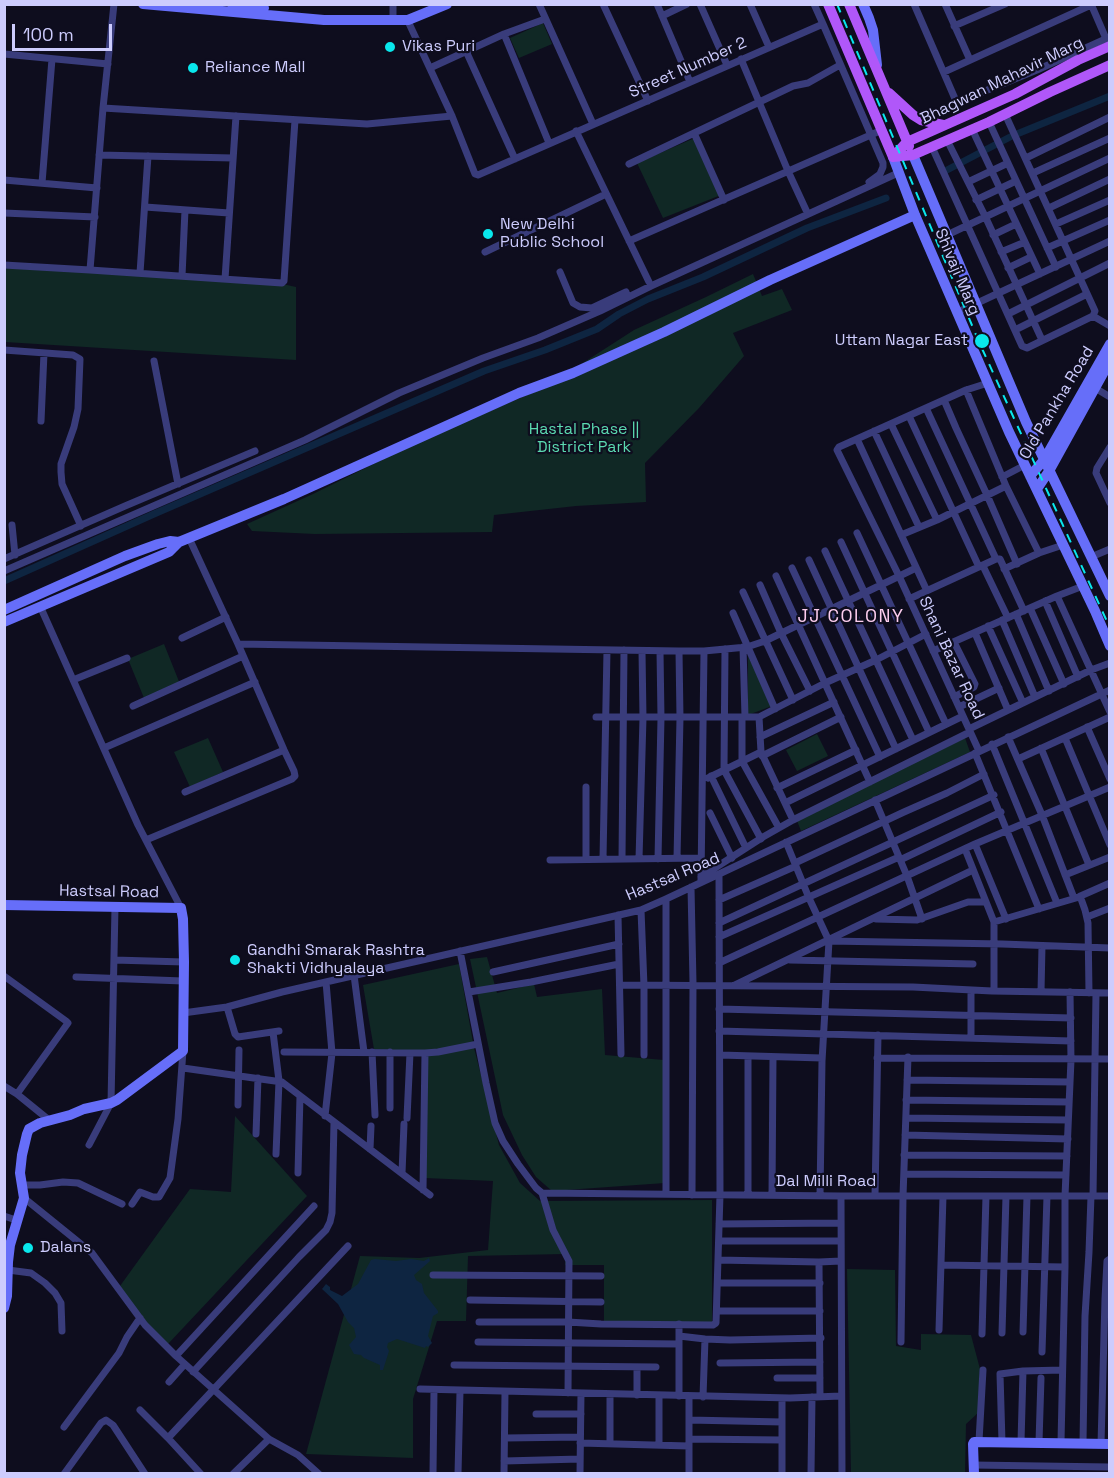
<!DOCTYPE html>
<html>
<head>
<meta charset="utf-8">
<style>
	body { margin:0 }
	#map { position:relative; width:1114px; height:1478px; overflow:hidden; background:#0e0d1e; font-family:"Space Grotesk",sans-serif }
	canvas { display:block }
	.frame { position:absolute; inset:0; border:6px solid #cdccfd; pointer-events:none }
	.scale { position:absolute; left:12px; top:24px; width:100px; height:27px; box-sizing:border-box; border:3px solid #cdccfd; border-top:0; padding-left:8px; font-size:18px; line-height:21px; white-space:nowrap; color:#cdccfd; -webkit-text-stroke:4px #0e0d1e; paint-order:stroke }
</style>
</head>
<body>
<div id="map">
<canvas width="1114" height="1478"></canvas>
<div class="frame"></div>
<div class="scale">100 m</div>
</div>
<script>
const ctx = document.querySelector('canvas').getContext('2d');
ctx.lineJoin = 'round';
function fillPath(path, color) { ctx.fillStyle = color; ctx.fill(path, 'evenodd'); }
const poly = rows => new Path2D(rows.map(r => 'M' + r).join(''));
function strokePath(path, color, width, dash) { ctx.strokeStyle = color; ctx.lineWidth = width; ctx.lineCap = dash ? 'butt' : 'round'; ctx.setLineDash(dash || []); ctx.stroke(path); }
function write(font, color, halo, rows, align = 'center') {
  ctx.font = font + ' "Space Grotesk",sans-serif'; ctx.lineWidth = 4.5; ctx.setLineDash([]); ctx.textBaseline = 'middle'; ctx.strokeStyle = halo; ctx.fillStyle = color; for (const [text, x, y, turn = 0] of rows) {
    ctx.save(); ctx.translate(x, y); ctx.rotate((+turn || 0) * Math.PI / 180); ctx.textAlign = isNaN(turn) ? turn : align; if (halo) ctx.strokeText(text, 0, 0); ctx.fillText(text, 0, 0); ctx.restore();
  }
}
fillPath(poly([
	[543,23,552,44,519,58,510,38],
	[697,137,721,195,663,218,637,163],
	[4,267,287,285,296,287,296,360,5,342],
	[753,274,762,296,782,289,792,310,733,333,744,356,699,408,645,463,646,502,576,506,494,515,492,532,315,534,252,531,247,524,313,494,424,439,544,388,634,330,706,297],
	[164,644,180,684,144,698,128,659],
	[748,656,772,706,748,715],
	[817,734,828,756,797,771,786,750],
	[208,738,223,772,190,787,174,752],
	[965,738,970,752,801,831,796,818],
	[487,957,497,993,534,984,537,997,602,989,605,1055,664,1060,665,1183,552,1191,536,1177,522,1155,503,1115,470,959],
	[459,964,474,1048,499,1145,520,1183,540,1201,712,1200,712,1322,604,1325,604,1265,565,1265,565,1254,468,1256,466,1321,437,1321,413,1399,413,1458,306,1454,360,1256,419,1258,488,1250,493,1181,425,1178,425,1056,375,1055,363,985],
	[235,1116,307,1196,168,1344,148,1328,120,1286,190,1189,231,1192],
	[847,1269,895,1270,896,1346,921,1350,921,1334,971,1335,980,1369,978,1413,966,1424,965,1473,851,1473]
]), '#102825');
fillPath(poly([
	[429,1258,430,1261,414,1275,416,1280,422,1284,424,1293,438,1311,438,1313,433,1316,428,1336,432,1343,428,1347,426,1346,425,1348,397,1339,388,1343,387,1347,389,1351,383,1370,380,1370,380,1365,364,1358,361,1355,354,1354,349,1345,356,1337,354,1328,348,1322,338,1304,322,1289,326,1284,330,1287,330,1290,342,1296,358,1284,371,1260,375,1259,396,1261,411,1259,424,1261]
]), '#0e2541');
strokePath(poly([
	[947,170,1012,136,1110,96],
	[4,581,154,514,484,371,545,350,597,329,619,314,648,299,703,277,807,228,886,198]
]), '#0e2541', 7);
strokePath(poly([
	[393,4,393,20],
	[539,4,593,124],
	[603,4,648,101],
	[657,4,690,82],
	[700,4,727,65],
	[750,4,769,47],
	[914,4,956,101,958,102,1037,70,1110,37],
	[945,4,970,60],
	[1091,4,1107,41],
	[662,16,687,4],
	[407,19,452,116,475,174,478,175,823,24,814,4],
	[823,24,883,163,883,167,880,174,869,182],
	[954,26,1005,4],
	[504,34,549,143],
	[466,51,515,159],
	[4,54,108,64],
	[741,59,788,171,806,210],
	[430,68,504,34,545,19],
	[944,72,1091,5],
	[103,108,367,124,452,116],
	[989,122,1056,267],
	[972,129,1040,274],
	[576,131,649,282],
	[694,133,724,200],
	[947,140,985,216,1042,340],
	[932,147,1022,346,1027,348,1093,316,1095,311,1005,114],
	[99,155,233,158],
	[1026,158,1110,117],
	[629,164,793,86,808,83,840,65],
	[1033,173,1110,138],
	[4,180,97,188],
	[968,182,1008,163],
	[42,183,52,59],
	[976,200,1016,181],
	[145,207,229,213],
	[1049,208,1110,179],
	[4,213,95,217],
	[1056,224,1110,200],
	[947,235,1110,158],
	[993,235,1016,224],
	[629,241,882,130],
	[1047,248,1110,220],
	[485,252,606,194],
	[1001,252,1025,242],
	[4,265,90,270,282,283,284,281,295,120],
	[1008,268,1031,257],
	[90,270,103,108,114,4],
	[560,272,573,303,580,307,592,308,626,292],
	[140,273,148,156],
	[182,276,185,210],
	[225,279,236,116],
	[958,312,1110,241],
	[1008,314,1110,263],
	[1093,316,1110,326],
	[1015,330,1087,294],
	[4,350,73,355,80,359,78,409,74,427,61,464,61,472,62,484,81,526],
	[154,361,178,484],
	[1095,388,1110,397],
	[966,390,1006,486,1039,553],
	[944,400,956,428,987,495,1017,564],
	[926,408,996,559,1000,559,1024,611],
	[909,416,979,567],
	[41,421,44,353],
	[891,424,937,520],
	[874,431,919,527],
	[857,439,927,591],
	[1110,447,1097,468,1096,473,1110,503],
	[1002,477,1025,465],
	[12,525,15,555],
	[857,533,946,724],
	[901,535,937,520,1006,486],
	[189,538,238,644,679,651,704,651,747,647,765,641,916,568],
	[841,542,929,732],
	[825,551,913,740],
	[1091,557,1110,549],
	[4,559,125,506,255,451],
	[809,560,896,749],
	[983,566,1008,618],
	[792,568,880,757],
	[1004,569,1039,553,1063,545],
	[4,571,305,440,399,393,483,358,538,338,600,311,651,286,898,173],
	[776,576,870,782],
	[760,585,781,633,810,691],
	[743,592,793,700],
	[1057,596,1110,712],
	[909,599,996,559],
	[1045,601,1078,677],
	[40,606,138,825,181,908],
	[1030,608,1064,684],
	[733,613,775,709],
	[1016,614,1049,691],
	[1002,620,1035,697],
	[988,626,1023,703],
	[975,633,1008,710],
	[182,638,226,617],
	[954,642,975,684,974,687,954,697],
	[743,647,745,717],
	[725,649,724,770,761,839],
	[933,651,1057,596,1083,586],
	[73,680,127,658],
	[133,706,243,656],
	[959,707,999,688],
	[596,717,759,717,825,683,876,660,926,634],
	[742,717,742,761,779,828],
	[759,717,761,752,793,820],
	[1087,727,1110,779],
	[969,729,1091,670,1110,663],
	[760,737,834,702],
	[1008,737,1042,815,1074,898],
	[1065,738,1110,845],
	[992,744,1057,903],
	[104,748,255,682],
	[1041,748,1089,865],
	[979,751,899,576,837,450,839,447,966,390,988,383],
	[975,753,1039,909],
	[762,756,841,717],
	[1018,759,1110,717],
	[711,776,746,848],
	[708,778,761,752],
	[777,788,856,750],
	[185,792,284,750],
	[875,800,907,876,922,919],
	[785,803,963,716],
	[710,813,732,858],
	[146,840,292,779,295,776,294,771,284,750,238,644],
	[786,842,809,898,829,941,822,1061,820,1196],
	[975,844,1006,919],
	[965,849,994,922,994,991],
	[677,858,680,718,679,651],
	[586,859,586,787],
	[603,859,607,650],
	[622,859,624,650],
	[639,859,643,718,642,651],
	[658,859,661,718,660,651],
	[550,860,701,858],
	[900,860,1001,812],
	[795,863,904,812,947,793,984,774],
	[1065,875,1110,857],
	[701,877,763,837,793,820,970,732],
	[701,880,704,651],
	[691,887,693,983,692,1195],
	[1080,896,1085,910,1088,923,1089,993],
	[719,900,796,866],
	[641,910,644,986,644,1055],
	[618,915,621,1054],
	[1087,917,1110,908],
	[876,919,917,920,968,902,986,902],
	[994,922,1076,898,1110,883],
	[719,923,994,795],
	[719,937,899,857],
	[829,941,1002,944,1110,948],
	[460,951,486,1083,495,1123,503,1141,518,1164,536,1188,542,1193,553,1230,569,1261,568,1393],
	[114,960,184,962],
	[790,960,973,964],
	[719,963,975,844,1110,787],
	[493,972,619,944],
	[354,975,364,1052],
	[4,976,66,1021,68,1023,17,1094],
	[76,977,183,981],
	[620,985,913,987,992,991,1110,993],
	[735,985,973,870],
	[971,990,971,1038],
	[469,992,531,982,619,964],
	[1041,992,1042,946],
	[227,1007,235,1034,238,1037,279,1031],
	[719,1009,1071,1018],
	[183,1013,227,1007,282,992,641,910,666,899,1110,690],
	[719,1031,1071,1041],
	[273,1032,279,1081,276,1154],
	[284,1052,425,1053,438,1052,478,1044],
	[372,1052,375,1115],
	[720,1055,822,1058],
	[748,1056,748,1195],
	[877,1058,1110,1059],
	[183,1068,282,1082,430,1195],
	[907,1080,1070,1082],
	[4,1086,17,1094,49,1120],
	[906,1100,1069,1102],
	[238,1105,239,1050],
	[390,1108,390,1052],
	[325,1116,332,1053,326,982],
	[407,1118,410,1053],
	[906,1118,1068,1120],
	[256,1134,258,1078],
	[905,1135,1068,1139],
	[89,1145,111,1103,115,907],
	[370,1149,371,1126],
	[904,1155,1067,1156],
	[298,1173,300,1096],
	[402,1173,404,1124],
	[904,1174,1066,1175],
	[21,1185,40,1185,63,1182,78,1183,122,1204],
	[423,1190,425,1053],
	[542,1193,841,1196,1110,1196],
	[666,1194,666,899],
	[772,1195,773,1057],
	[841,1196,842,1474],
	[875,1196,878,1035],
	[1093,1196,1096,993],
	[24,1198,92,1253,145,1325,176,1356,269,1439,298,1455,319,1474],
	[132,1204,140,1192,153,1197,159,1197,170,1178,178,1119,183,1051],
	[4,1216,16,1220],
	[719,1224,841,1223],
	[719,1241,841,1241],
	[718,1260,819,1262,841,1261],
	[819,1262,820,1397],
	[941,1265,1065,1267],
	[8,1270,31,1273,45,1283,55,1293,61,1303,62,1331],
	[433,1275,601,1276],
	[718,1283,820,1283],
	[470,1300,601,1302],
	[717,1311,820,1311],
	[479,1322,568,1322,601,1324,713,1325,716,1323,720,1195,719,874],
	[939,1330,943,1196],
	[1023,1332,1027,1196],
	[1002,1333,1006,1196],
	[982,1334,986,1196],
	[679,1336,705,1339,730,1340,821,1338],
	[478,1342,679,1344],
	[901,1342,903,1196,908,1057],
	[1042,1352,1047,1196],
	[176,1356,314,1206],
	[720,1363,820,1362],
	[454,1365,656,1367],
	[193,1372,299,1257,326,1230,330,1222,332,1213,334,1122],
	[777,1378,820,1378],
	[169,1382,185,1364],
	[420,1389,790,1398,841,1396],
	[610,1394,610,1443],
	[637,1395,637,1367],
	[679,1396,679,1324],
	[703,1397,705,1339],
	[782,1398,782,1474],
	[140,1410,168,1438,201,1474],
	[536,1414,581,1414],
	[689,1420,782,1422],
	[64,1427,119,1353,127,1337,140,1318],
	[168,1438,348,1246],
	[505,1438,580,1437],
	[689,1439,782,1440],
	[979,1441,983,1370],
	[1002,1442,1000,1374,1023,1371,1062,1370],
	[1021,1442,1023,1371],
	[1039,1442,1041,1378],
	[1061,1442,1065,1267,1065,1196,1071,1060,1070,992],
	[580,1443,689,1446],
	[1083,1443,1085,1316,1089,1252,1091,1196],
	[1101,1444,1105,1299,1107,1261,1110,1259],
	[659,1445,659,1395],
	[504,1461,580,1459],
	[973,1465,1110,1467],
	[64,1474,101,1423,106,1420,113,1425,145,1474],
	[233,1474,269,1439],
	[433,1474,434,1390],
	[458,1474,460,1391],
	[504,1474,505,1392],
	[580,1474,581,1393],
	[689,1474,689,1396],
	[811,1474,812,1397]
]), '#393c7b', 7);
strokePath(poly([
	[143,4,324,20,408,20,447,4],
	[232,4,264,8],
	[863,4,869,18,873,30,877,65],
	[913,155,1026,422,1110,596],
	[893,157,915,215,1009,432,1095,611,1110,646],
	[1030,476,1044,460,1110,344],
	[1037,489,1049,471,1110,361],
	[4,610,125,556,158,544,170,541,179,542,284,499,519,393,573,373,664,332,770,280,915,215],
	[4,622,169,552,179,542],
	[4,905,181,908,183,919,184,962,183,1051,117,1100,111,1103,84,1109,70,1115,40,1123,29,1129,27,1134,22,1155,20,1173,24,1198,10,1245,8,1262,7,1296,4,1308],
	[974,1474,973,1444,974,1442,1110,1444]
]), '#666ef9', 10);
strokePath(poly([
	[828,4,893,157],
	[849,4,909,146],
	[889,93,913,115,921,120,943,125],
	[893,157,907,142,1015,94,1078,60,1110,46],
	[893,157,913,155,989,122,1050,92,1110,65]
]), '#b057f9', 10);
strokePath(poly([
	[837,4,979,342,1110,628]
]), '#09e7ec', 2, [9, 8]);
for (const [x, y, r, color] of [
	[390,47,6,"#09e7ec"],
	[193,68,6,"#09e7ec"],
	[488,234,6,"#09e7ec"],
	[982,341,8,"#09e7ec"],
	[235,960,6,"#09e7ec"],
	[28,1248,6,"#09e7ec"]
]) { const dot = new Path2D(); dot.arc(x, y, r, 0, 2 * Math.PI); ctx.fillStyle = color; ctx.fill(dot); strokePath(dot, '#0e0d1e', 2); }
write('16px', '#cdccfd', '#0e0d1e', [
	["Vikas Puri",402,47],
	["Reliance Mall",205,68],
	["New Delhi",500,225],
	["Public School",500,243],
	["Uttam Nagar East",968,341,"right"],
	["Gandhi Smarak Rashtra",247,951],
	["Shakti Vidhyalaya",247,969],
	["Dalans",40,1248]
], 'left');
write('16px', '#cdccfd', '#0e0d1e', [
	["Street Number 2",688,68,-24],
	["Bhagwan Mahavir Marg",1002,81,-26],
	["Shivaji Marg",957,272,67],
	["Old Pankha Road",1057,403,-59],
	["Shani Bazar Road",951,658,65],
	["Hastsal Road",673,877,-23],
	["Hastsal Road",109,892,1],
	["Dal Milli Road",826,1182]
]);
write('16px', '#5bd9b0', '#0e0d1e', [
	["Hastal Phase ||",584,430],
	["District Park",584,448]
]);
ctx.letterSpacing = '1.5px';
write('18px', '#fdceef', '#0e0d1e', [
	["JJ COLONY",851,617]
]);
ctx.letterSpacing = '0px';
</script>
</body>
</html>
